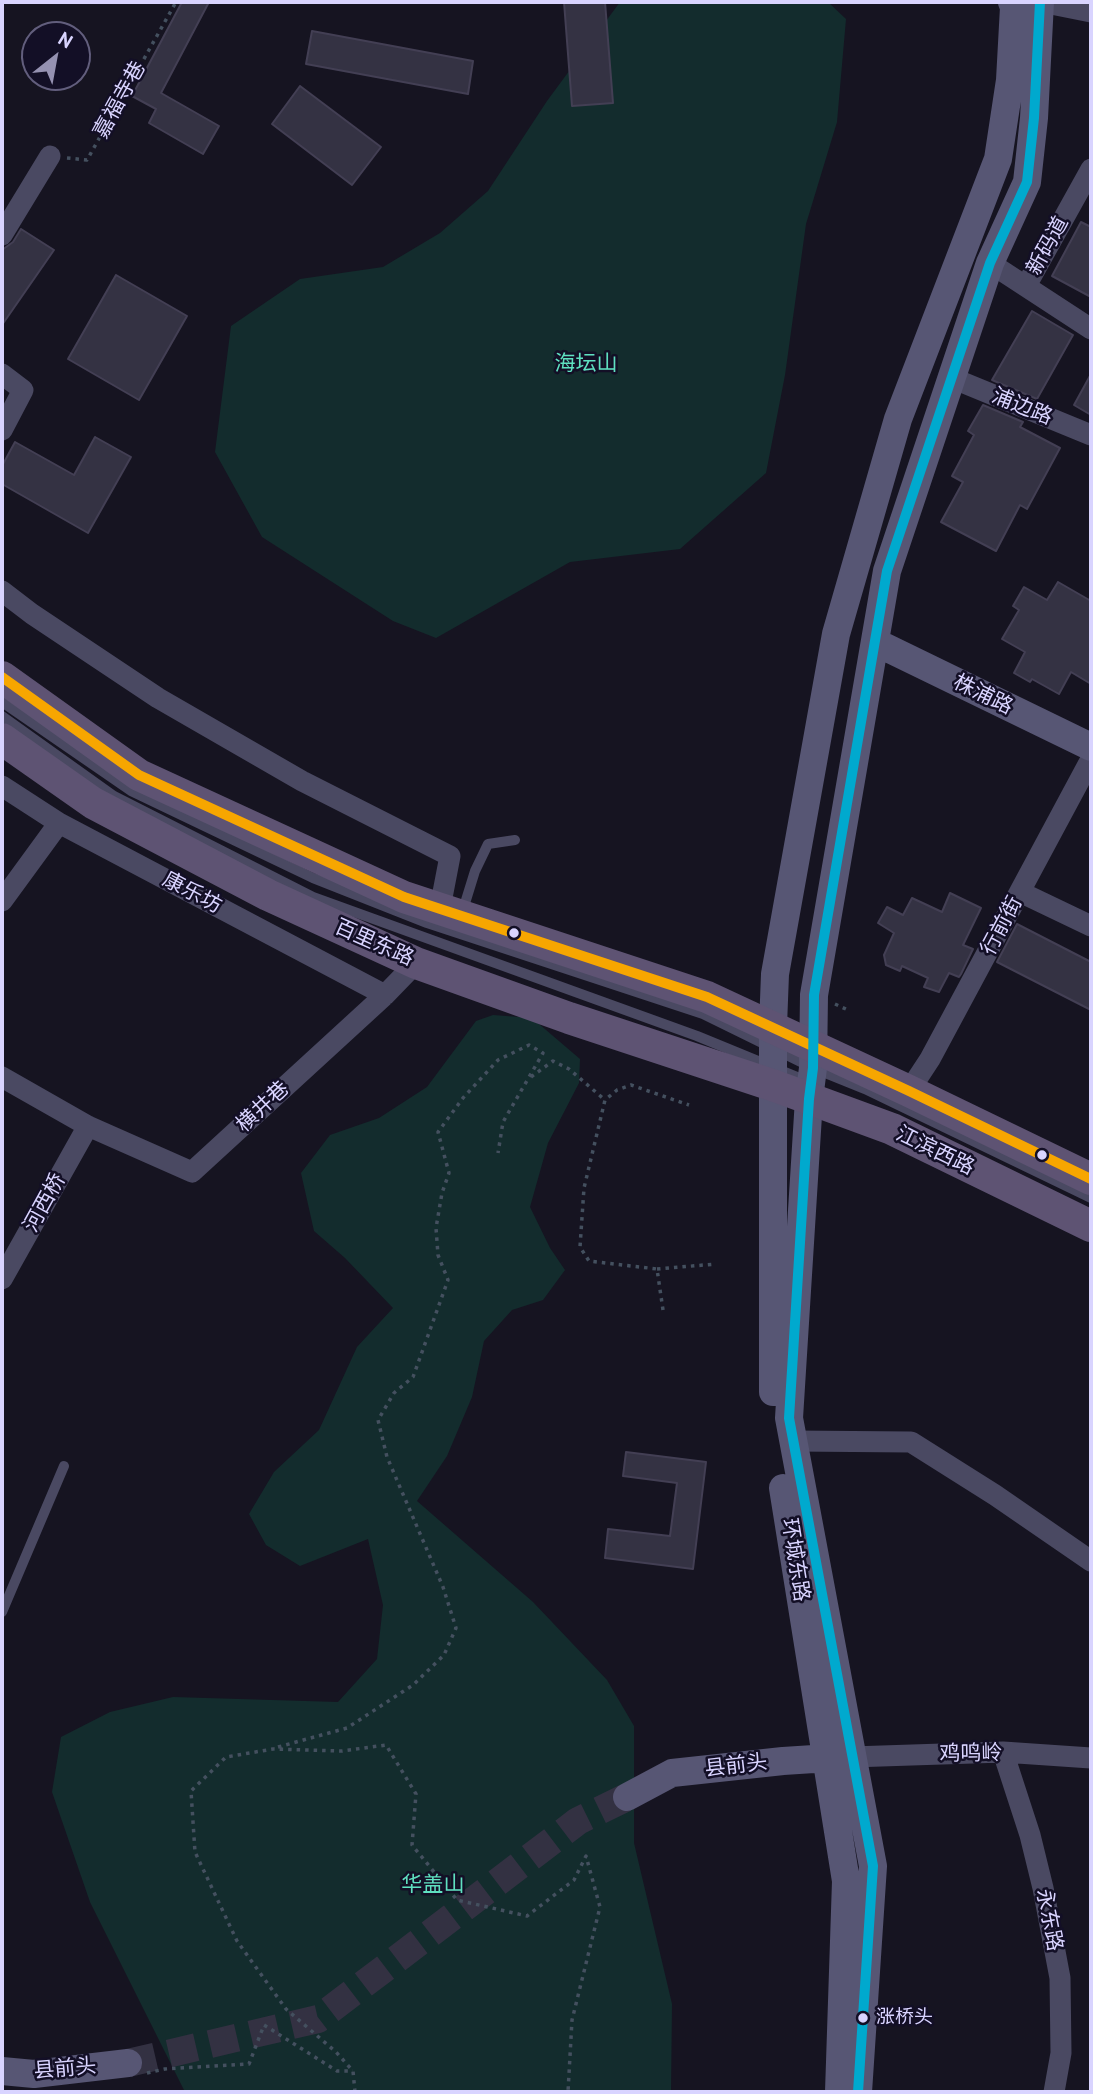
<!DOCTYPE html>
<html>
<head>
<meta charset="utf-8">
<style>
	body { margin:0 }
	#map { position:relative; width:1093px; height:2094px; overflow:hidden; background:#161421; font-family:"PT Sans",sans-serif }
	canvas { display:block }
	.frame { position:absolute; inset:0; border:4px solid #d9d4ff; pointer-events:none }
	.north { position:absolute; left:21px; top:21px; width:70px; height:70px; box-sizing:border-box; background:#130f26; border:2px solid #625e7d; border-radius:50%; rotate:31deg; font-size:19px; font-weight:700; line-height:28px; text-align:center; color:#d9d4ff }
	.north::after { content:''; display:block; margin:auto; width:24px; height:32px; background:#9591b1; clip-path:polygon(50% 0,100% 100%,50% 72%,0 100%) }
</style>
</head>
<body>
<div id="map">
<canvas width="1093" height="2094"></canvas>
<div class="frame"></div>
<div class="north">N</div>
</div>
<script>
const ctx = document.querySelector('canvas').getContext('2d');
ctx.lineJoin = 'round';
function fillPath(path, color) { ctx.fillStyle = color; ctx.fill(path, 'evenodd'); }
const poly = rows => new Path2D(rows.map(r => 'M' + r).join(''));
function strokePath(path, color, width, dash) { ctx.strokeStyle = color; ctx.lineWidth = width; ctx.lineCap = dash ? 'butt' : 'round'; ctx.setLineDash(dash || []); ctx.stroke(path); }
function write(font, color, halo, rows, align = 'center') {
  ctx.font = font + ' "PT Sans","Noto Sans SC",sans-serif'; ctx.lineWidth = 5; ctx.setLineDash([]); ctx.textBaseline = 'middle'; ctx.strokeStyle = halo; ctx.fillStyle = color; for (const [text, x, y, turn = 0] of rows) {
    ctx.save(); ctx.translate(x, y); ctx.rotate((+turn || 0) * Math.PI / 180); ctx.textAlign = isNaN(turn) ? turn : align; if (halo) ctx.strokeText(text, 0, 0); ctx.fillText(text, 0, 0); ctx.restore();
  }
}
fillPath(poly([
	[620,2,828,2,846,19,837,122,806,224,785,375,766,473,680,549,570,562,436,638,393,621,262,537,215,452,231,326,300,279,383,267,440,233,488,191,547,101],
	[493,1015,532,1018,580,1059,579,1083,548,1143,530,1207,550,1248,565,1270,543,1300,512,1310,484,1341,472,1397,447,1456,417,1501,533,1602,607,1680,634,1726,634,1843,672,2004,671,2092,185,2092,90,1902,52,1792,61,1737,110,1712,173,1697,338,1702,377,1659,383,1605,368,1539,300,1566,266,1545,249,1514,274,1472,319,1430,357,1347,393,1308,345,1258,314,1231,301,1173,330,1135,379,1118,427,1087,476,1021]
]), '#132c2d');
const building = poly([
	[182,2,209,2,161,93,219,126,203,154,149,123,156,109,132,96,182,2],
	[564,2,605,2,613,103,572,106,564,2],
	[312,31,473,61,468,94,306,64,312,31],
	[300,86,381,147,352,185,272,124,300,86],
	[1081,222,1091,227,1091,297,1052,276,1081,222],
	[21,229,54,250,2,325,2,250,13,242,21,229],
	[116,275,187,316,139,400,68,359,116,275],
	[1032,311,1073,335,1037,399,992,380,1032,311],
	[1091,374,1091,415,1074,405,1091,374],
	[983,405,1023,422,1020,427,1060,448,1027,509,1020,505,996,551,941,522,963,482,952,476,974,435,968,431,983,405],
	[95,437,131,457,88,533,2,484,2,466,15,442,74,475,95,437],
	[1058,582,1091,601,1091,684,1071,672,1059,694,1032,679,1030,682,1014,673,1025,652,1002,639,1019,610,1013,606,1024,587,1047,600,1058,582],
	[950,893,981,908,963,945,973,949,961,974,959,977,949,973,939,992,924,987,928,978,902,966,900,971,886,965,884,955,894,933,878,923,887,907,903,915,912,898,942,912,950,893],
	[1017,924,1091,962,1091,1010,997,962,1017,924],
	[626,1452,706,1462,693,1569,605,1558,608,1529,670,1536,677,1483,623,1476,626,1452]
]);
fillPath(building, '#343243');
strokePath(building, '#433f54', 2);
strokePath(poly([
	[128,2063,318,2019,578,1821,627,1797]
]), '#333142', 28, [28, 14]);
strokePath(poly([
	[67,158,87,160,176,2],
	[835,1004,848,1010],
	[531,1077,553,1061,569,1069,605,1100],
	[657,1269,716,1264],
	[663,1310,657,1269,589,1261,580,1247,584,1188,605,1100,617,1090,631,1085,689,1105],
	[278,1747,347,1728,413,1685,444,1655,456,1628,443,1587,387,1457,378,1420,394,1393,413,1377,448,1280,438,1255,436,1228,442,1193,449,1173,438,1132,463,1098,498,1060,529,1045,543,1053,503,1122,498,1153],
	[147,2073,165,2069,249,2064,264,2025,337,2071,353,2071],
	[355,2092,353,2071,336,2052,286,2009,237,1941,195,1852,191,1791,226,1757,273,1749,342,1751,386,1745,416,1794,412,1845,457,1900,527,1916,574,1880,586,1856,600,1907,572,2020,568,2092]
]), '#44505f', 3.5, [3.5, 5]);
strokePath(poly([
	[2,702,131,791,313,878,427,923,703,1014,813,1068,865,1089,1091,1198],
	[2,716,114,796,313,897,697,1036,809,1082],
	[462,913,475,871,488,844,515,840],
	[2,1612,64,1466]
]), '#4a4962', 10);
strokePath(poly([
	[1041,2,1091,12],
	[2,235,50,156],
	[990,263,1091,329],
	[1026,286,1091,169],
	[2,374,23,390,2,430],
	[952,378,1091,435],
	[2,591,32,614,158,698,302,781,450,856,440,908],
	[2,786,59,823,385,995],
	[1020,892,1091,926],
	[2,901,59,823],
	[2,1077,88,1126,192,1172,385,995,416,963],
	[909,1091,930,1059,1091,759],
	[2,1279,88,1126],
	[794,1441,911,1442,995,1495,1091,1561],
	[1003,1752,1030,1835,1043,1888,1060,1978,1061,2053,1054,2092],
	[851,1757,1003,1752,1091,1758]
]), '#4a4962', 21);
strokePath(poly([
	[875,642,1091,747],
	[773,1392,773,1026,775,974,836,634,898,419,998,159,1010,80,1014,7,1012,2],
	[783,1488,846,1881,839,2092],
	[627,1797,672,1773,783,1761,845,1757],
	[2,2071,34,2074,128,2063],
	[858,2092,873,1866,789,1418,809,1099,813,1068,814,995,887,571,990,263,1027,182,1034,118,1040,2]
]), '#575674', 28);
strokePath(poly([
	[2,677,139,775,404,897,707,997,909,1091,1091,1179],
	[2,739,93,803,268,895,416,963,569,1018,775,1086,892,1129,1091,1226]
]), '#5e5373', 32);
strokePath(poly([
	[2,677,139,775,404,897,707,997,909,1091,1091,1179]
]), '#f7a600', 10);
strokePath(poly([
	[858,2092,873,1866,789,1418,809,1099,813,1068,814,995,887,571,990,263,1027,182,1034,118,1040,2]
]), '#00a9ce', 10);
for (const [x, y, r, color] of [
	[514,933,6,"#d9d4ff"],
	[1042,1155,6,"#d9d4ff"],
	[863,2018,6,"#d9d4ff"]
]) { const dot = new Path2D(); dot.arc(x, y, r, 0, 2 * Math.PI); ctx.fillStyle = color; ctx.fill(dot); strokePath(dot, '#130f26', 2.5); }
write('19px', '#d9d4ff', '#130f26', [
	["涨桥头",876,2018]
], 'left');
write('21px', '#d9d4ff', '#130f26', [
	["嘉福寺巷",120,100,-61],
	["新码道",1048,246,-61],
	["浦边路",1022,407,22],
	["株浦路",983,695,26],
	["康乐坊",192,893,28],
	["行前街",1002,926,-62],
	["百里东路",374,943,24],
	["横井巷",263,1107,-43],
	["江滨西路",935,1151,26],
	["河西桥",45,1203,-61],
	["环城东路",795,1560,81],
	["鸡鸣岭",971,1754,-1],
	["县前头",736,1766,-7],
	["永东路",1049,1920,79],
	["县前头",65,2069,-5]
]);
write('21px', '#5fe0c0', '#130f26', [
	["海坛山",586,364],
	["华盖山",433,1885]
]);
</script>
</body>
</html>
